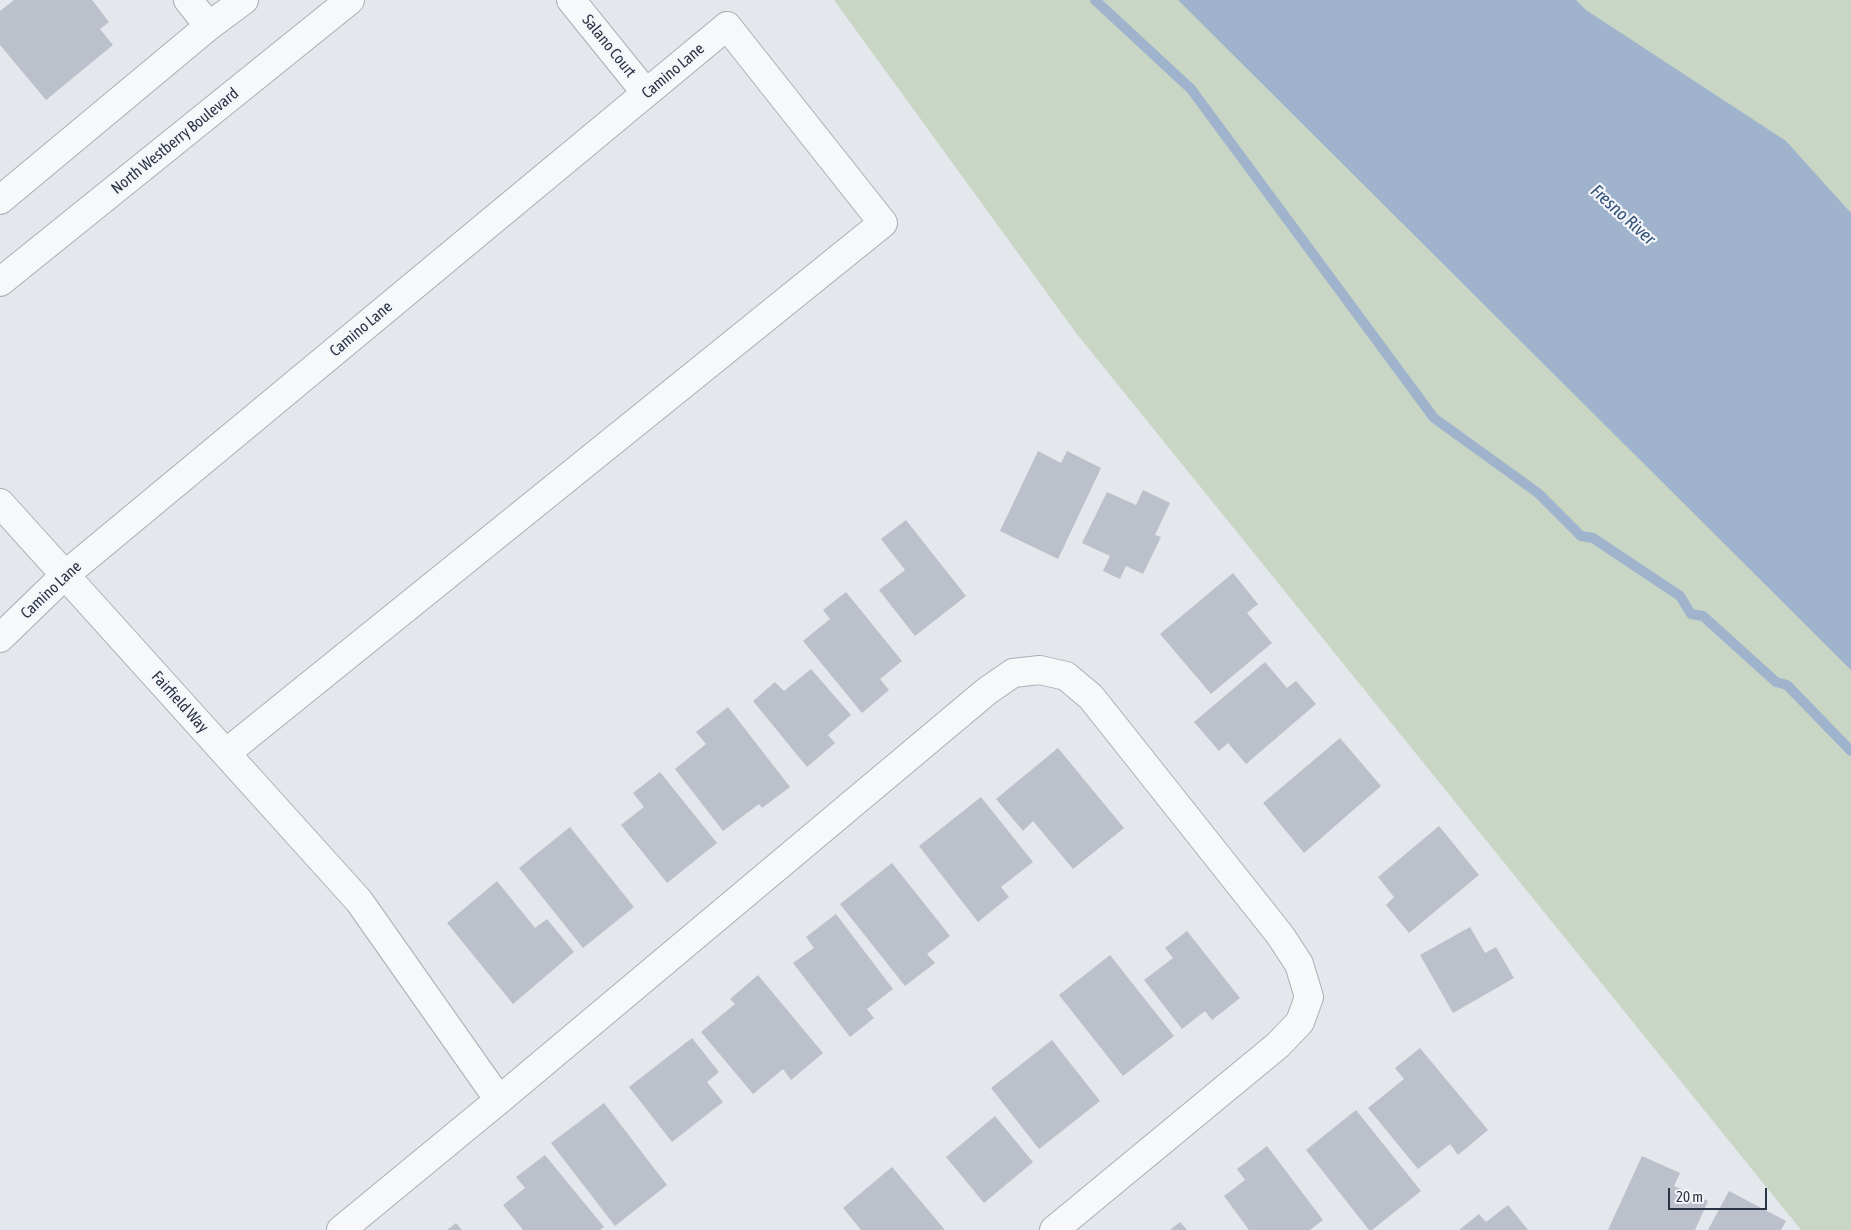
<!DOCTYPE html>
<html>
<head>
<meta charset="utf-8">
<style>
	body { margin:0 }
	#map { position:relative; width:1851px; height:1230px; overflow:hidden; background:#e4e7ec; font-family:"Asap Condensed",sans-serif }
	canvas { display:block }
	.scale { position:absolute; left:1668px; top:1188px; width:99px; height:22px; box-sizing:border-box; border:2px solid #2b3445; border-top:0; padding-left:6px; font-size:15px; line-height:18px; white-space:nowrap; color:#2b3445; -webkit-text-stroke:4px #f4f6f9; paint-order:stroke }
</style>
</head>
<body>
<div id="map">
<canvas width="1851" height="1230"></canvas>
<div class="scale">20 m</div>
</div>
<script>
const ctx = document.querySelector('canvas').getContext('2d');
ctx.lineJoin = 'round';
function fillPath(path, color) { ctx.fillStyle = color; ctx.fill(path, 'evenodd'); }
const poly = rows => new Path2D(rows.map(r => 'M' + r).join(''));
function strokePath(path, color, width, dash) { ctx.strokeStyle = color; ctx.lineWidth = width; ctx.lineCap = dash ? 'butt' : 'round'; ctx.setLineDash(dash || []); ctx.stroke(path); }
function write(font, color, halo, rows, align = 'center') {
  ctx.font = font + ' "Asap Condensed",sans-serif'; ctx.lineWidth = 4.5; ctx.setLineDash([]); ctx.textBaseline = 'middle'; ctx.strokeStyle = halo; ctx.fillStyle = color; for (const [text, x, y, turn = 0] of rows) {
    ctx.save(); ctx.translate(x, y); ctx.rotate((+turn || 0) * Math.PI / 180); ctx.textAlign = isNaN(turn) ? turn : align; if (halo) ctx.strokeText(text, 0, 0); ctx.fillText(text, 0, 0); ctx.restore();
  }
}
fillPath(poly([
	[834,0,1851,0,1851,1230,1801,1230,1076,333]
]), '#c9d6c5');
fillPath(poly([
	[1178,0,1576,0,1586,10,1786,141,1851,213,1851,670]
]), '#9fb4cc');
strokePath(poly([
	[1095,0,1191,89,1434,418,1538,493,1581,536,1593,538,1680,596,1691,614,1703,616,1776,682,1787,685,1851,751]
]), '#9fb4cc', 10);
fillPath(poly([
	[14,0,92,0,109,22,100,29,113,45,46,100,0,45,0,11],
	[1038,451,1061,463,1067,451,1101,468,1058,559,1000,531],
	[1143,490,1170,503,1155,535,1161,537,1143,574,1126,566,1120,579,1103,571,1110,556,1082,543,1107,492,1136,505],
	[906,520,966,596,915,636,879,590,905,570,881,539],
	[1233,573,1258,604,1247,613,1272,643,1211,694,1160,634],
	[846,592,902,661,880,679,889,690,862,713,803,641,830,619,823,610],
	[1265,662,1287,688,1296,681,1316,704,1246,764,1228,743,1219,751,1194,722],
	[811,669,851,715,828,735,835,743,807,767,753,701,775,682,784,691],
	[728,707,790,787,762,808,759,804,723,831,675,769,706,744,696,732],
	[1340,738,1381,786,1304,853,1263,803],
	[1058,748,1124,828,1073,869,1033,821,1023,831,996,799],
	[660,772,717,843,667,883,621,825,644,807,633,793],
	[981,797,1033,862,1001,887,1009,897,978,922,919,846],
	[1439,826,1479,875,1409,933,1386,905,1394,897,1378,877],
	[570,827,634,907,583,948,519,868],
	[892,863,950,936,927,954,935,963,905,986,840,904],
	[497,881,535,928,547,919,574,952,513,1004,447,923],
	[836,914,893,989,867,1009,874,1018,850,1037,793,963,814,948,806,937],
	[1470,927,1485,953,1496,947,1514,978,1453,1013,1420,955],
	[1187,931,1240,998,1212,1020,1205,1011,1182,1029,1144,980,1173,958,1165,948],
	[1110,955,1174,1036,1123,1076,1059,995],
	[758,975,823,1053,791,1080,783,1069,753,1094,701,1032,735,1004,730,999],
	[692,1038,719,1072,707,1082,723,1102,672,1142,629,1087],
	[1052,1040,1100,1101,1039,1149,991,1088],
	[1420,1048,1488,1130,1458,1155,1450,1144,1418,1169,1368,1108,1404,1079,1395,1068],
	[604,1103,667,1185,615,1226,551,1143],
	[1356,1110,1421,1191,1372,1230,1369,1230,1306,1150],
	[995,1116,1033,1162,984,1203,946,1157],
	[1267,1146,1323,1220,1310,1230,1249,1230,1224,1196,1245,1180,1237,1169],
	[545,1155,604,1227,600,1230,523,1230,503,1205,525,1188,516,1177],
	[1642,1156,1680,1173,1674,1186,1708,1201,1695,1230,1608,1230],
	[892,1167,945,1230,861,1230,843,1208],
	[1729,1191,1786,1221,1781,1230,1708,1230],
	[1508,1205,1528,1230,1459,1230,1479,1214,1486,1222],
	[1180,1222,1187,1230,1170,1230],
	[456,1223,462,1230,447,1230]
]), '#bbc0ca');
const minor = poly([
	[188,0,209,26],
	[571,0,646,93],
	[0,200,209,26,244,0],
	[0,282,350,0],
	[0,503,359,901,499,1100],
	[0,638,65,575,727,26,883,223,226,753],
	[341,1230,499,1100,987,691,1013,673,1040,670,1066,676,1091,697,1280,935,1299,964,1309,997,1300,1022,1278,1045,1054,1230]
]);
strokePath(minor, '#a9aeb7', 30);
strokePath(minor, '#f7f8fa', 28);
write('16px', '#2b3445', '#f4f6f9', [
	["Salano Court",609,46,51],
	["Camino Lane",673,71,-40],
	["North Westberry Boulevard",175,141,-39],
	["Camino Lane",361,329,-40],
	["Camino Lane",51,590,-43],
	["Fairfield Way",180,702,48]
]);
write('italic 18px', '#34527a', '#f4f6f9', [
	["Fresno River",1623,215,42]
]);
</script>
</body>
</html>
